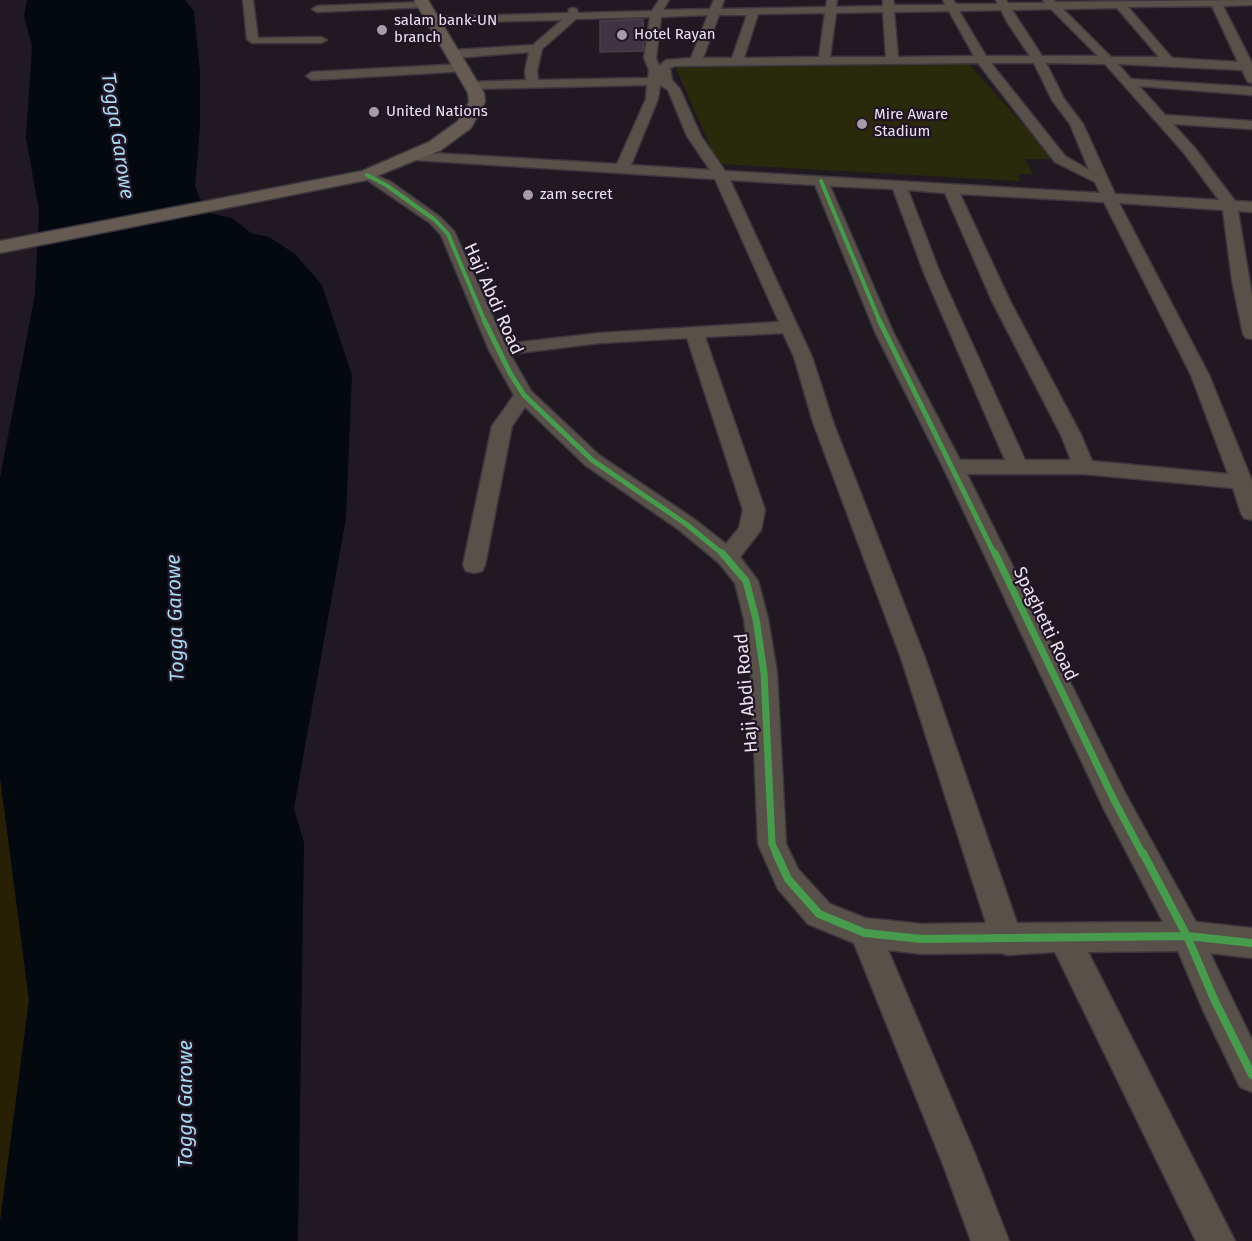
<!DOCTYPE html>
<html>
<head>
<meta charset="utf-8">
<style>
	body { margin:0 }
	canvas { display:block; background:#201922 }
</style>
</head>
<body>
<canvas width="1252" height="1241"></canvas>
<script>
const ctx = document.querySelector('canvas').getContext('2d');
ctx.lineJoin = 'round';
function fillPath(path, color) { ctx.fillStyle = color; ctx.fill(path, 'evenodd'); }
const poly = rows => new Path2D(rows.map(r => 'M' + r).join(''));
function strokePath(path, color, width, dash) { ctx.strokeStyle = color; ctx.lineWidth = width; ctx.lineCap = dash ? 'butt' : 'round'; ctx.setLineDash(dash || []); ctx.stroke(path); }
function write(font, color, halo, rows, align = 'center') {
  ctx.font = font + ' "Fira Sans",sans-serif'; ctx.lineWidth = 4.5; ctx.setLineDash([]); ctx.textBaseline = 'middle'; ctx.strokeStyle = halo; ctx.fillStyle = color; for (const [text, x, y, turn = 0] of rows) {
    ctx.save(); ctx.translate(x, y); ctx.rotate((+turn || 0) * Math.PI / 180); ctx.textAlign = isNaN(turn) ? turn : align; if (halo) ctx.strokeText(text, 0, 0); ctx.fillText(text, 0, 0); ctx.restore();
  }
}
fillPath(poly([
	[967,62,1050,154,1053,159,1025,159,1033,174,1018,174,1020,181,718,164,675,66]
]), '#282a0b');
fillPath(poly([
	[0,777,29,1000,0,1222]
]), '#282005');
fillPath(poly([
	[27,0,185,0,194,11,200,72,200,128,195,186,206,212,232,218,251,233,269,237,295,254,322,285,352,375,346,518,294,808,304,843,298,1241,0,1241,0,1222,29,1000,0,777,0,478,35,294,39,211,26,138,32,47,24,16]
]), '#03090e');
const building = poly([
	[643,19,644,39,643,51,600,52,600,21,643,19]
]);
fillPath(building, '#403444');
strokePath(building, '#464048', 1.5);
const minor = poly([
	[243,0,253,0,258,38,321,37,327,40,321,43,252,43,247,39,243,0],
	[659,0,669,0,663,10,710,9,714,0,724,0,721,9,826,7,827,0,837,0,836,7,883,6,883,0,893,0,894,5,945,5,943,0,953,0,956,4,998,4,996,0,1006,0,1008,3,1045,3,1043,0,1054,0,1056,2,1252,0,1252,5,1223,6,1252,63,1252,83,1248,82,1242,70,1118,64,1131,79,1252,87,1252,95,1139,86,1165,115,1252,121,1252,129,1173,124,1194,147,1235,201,1252,202,1252,212,1238,211,1252,296,1252,339,1246,338,1243,334,1232,280,1223,210,1119,203,1209,375,1252,481,1252,520,1244,518,1241,513,1233,488,1084,474,967,474,1124,791,1196,922,1252,928,1252,958,1210,953,1252,1040,1252,1092,1240,1087,1203,1010,1178,951,1088,952,1235,1241,1196,1241,1055,952,1007,955,1002,953,922,954,888,950,975,1154,1009,1241,971,1241,944,1167,854,943,808,924,778,889,758,844,751,673,744,619,735,583,719,563,678,529,585,465,525,407,512,426,485,565,482,571,474,573,466,571,463,565,492,426,514,395,489,350,441,235,430,223,360,175,367,171,391,182,440,217,454,231,505,344,600,333,779,322,715,179,415,160,408,156,415,152,617,164,646,99,647,85,473,89,467,85,469,82,526,80,525,71,529,52,455,58,449,54,455,50,533,45,562,20,433,23,428,20,433,17,568,13,569,9,573,8,577,9,578,13,652,11,659,0],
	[1212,6,1238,62,1172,58,1128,7,1212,6],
	[1117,8,1159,57,1111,57,1063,9,1117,8],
	[1051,9,1098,56,1042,56,1012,10,1051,9],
	[1001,10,1007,22,1030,56,986,56,959,11,1001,10],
	[949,11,974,56,898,57,894,12,949,11],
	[883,12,886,57,830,57,836,13,883,12],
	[825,13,819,57,744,58,758,14,825,13],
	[708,15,691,58,666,60,659,66,656,58,661,17,708,15],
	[719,15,747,15,732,58,703,58,719,15],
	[650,17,644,58,649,70,648,78,538,80,537,71,542,49,576,19,650,17],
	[978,63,1055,162,1095,182,1100,193,725,171,701,136,680,89,672,80,670,68,675,66,978,63],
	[991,63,1034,63,1052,100,1070,124,1089,170,1065,156,991,63],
	[1046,63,1105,64,1184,153,1219,200,1115,194,1083,124,1064,99,1046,63],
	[660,85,668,90,687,136,710,170,631,165,658,99,660,85],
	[730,180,815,185,876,334,943,467,1104,809,1163,922,1017,923,925,658,833,422,812,357,730,180],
	[830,186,893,189,924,273,1005,460,960,460,894,334,830,186],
	[908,190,945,193,992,301,1061,435,1071,460,1025,460,940,273,908,190],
	[960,194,1104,202,1191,375,1228,474,1092,461,1081,435,1010,301,960,194],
	[783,333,794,357,813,422,901,658,986,923,922,924,865,918,830,904,798,869,786,844,777,673,768,619,758,581,740,557,761,530,765,510,705,337,783,333],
	[687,338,743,510,739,528,726,544,694,519,599,455,531,391,510,354,600,343,687,338],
	[424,2,429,5,428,7,317,12,312,9,317,6,424,2],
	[464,64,470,68,468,71,312,80,306,76,312,72,464,64]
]);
const major = poly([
	[414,0,428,0,484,93,485,102,471,128,441,150,367,180,0,253,0,241,362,171,429,142,458,121,469,102,468,93,414,0]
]);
strokePath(minor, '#3c363e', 3);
strokePath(major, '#3c363e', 3);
fillPath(minor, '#585149');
fillPath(major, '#655b52');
strokePath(poly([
	[367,175,386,185,435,220,448,234,485,322],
	[821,181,880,322]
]), '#469c4c', 4);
strokePath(poly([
	[484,320,510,373,524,395,592,460,686,524,724,555],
	[879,320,995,555]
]), '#469c4c', 5);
strokePath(poly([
	[722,553,746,581,756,619,764,673,772,844,777,855],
	[995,553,1114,800,1143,855]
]), '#469c4c', 7);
strokePath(poly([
	[776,853,788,879,819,914,865,933,922,939,1187,936,1252,943],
	[1143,853,1187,936,1214,999,1252,1075]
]), '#469c4c', 8);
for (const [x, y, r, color] of [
	[382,30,6,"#a59ca7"],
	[622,35,6,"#a59ca7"],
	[374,112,6,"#a59ca7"],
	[862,124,6,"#a59ca7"],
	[528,195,6,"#a59ca7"]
]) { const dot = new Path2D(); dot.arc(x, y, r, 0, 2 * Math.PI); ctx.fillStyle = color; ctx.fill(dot); strokePath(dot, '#211526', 2); }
write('15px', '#ece3ef', '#211526', [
	["salam bank-UN",394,21],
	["branch",394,38],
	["Hotel Rayan",634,35],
	["United Nations",386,112],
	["Mire Aware",874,115],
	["Stadium",874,132],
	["zam secret",540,195]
], 'left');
write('18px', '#ece3ef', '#211526', [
	["Haji Abdi Road",493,299,66],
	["Spaghetti Road",1045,624,64],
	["Haji Abdi Road",747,693,-95]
]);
write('italic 20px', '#a8dbf1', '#211526', [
	["Togga Garowe",117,136,81],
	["Togga Garowe",176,618,-92],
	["Togga Garowe",186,1104,-90]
]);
</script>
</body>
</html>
